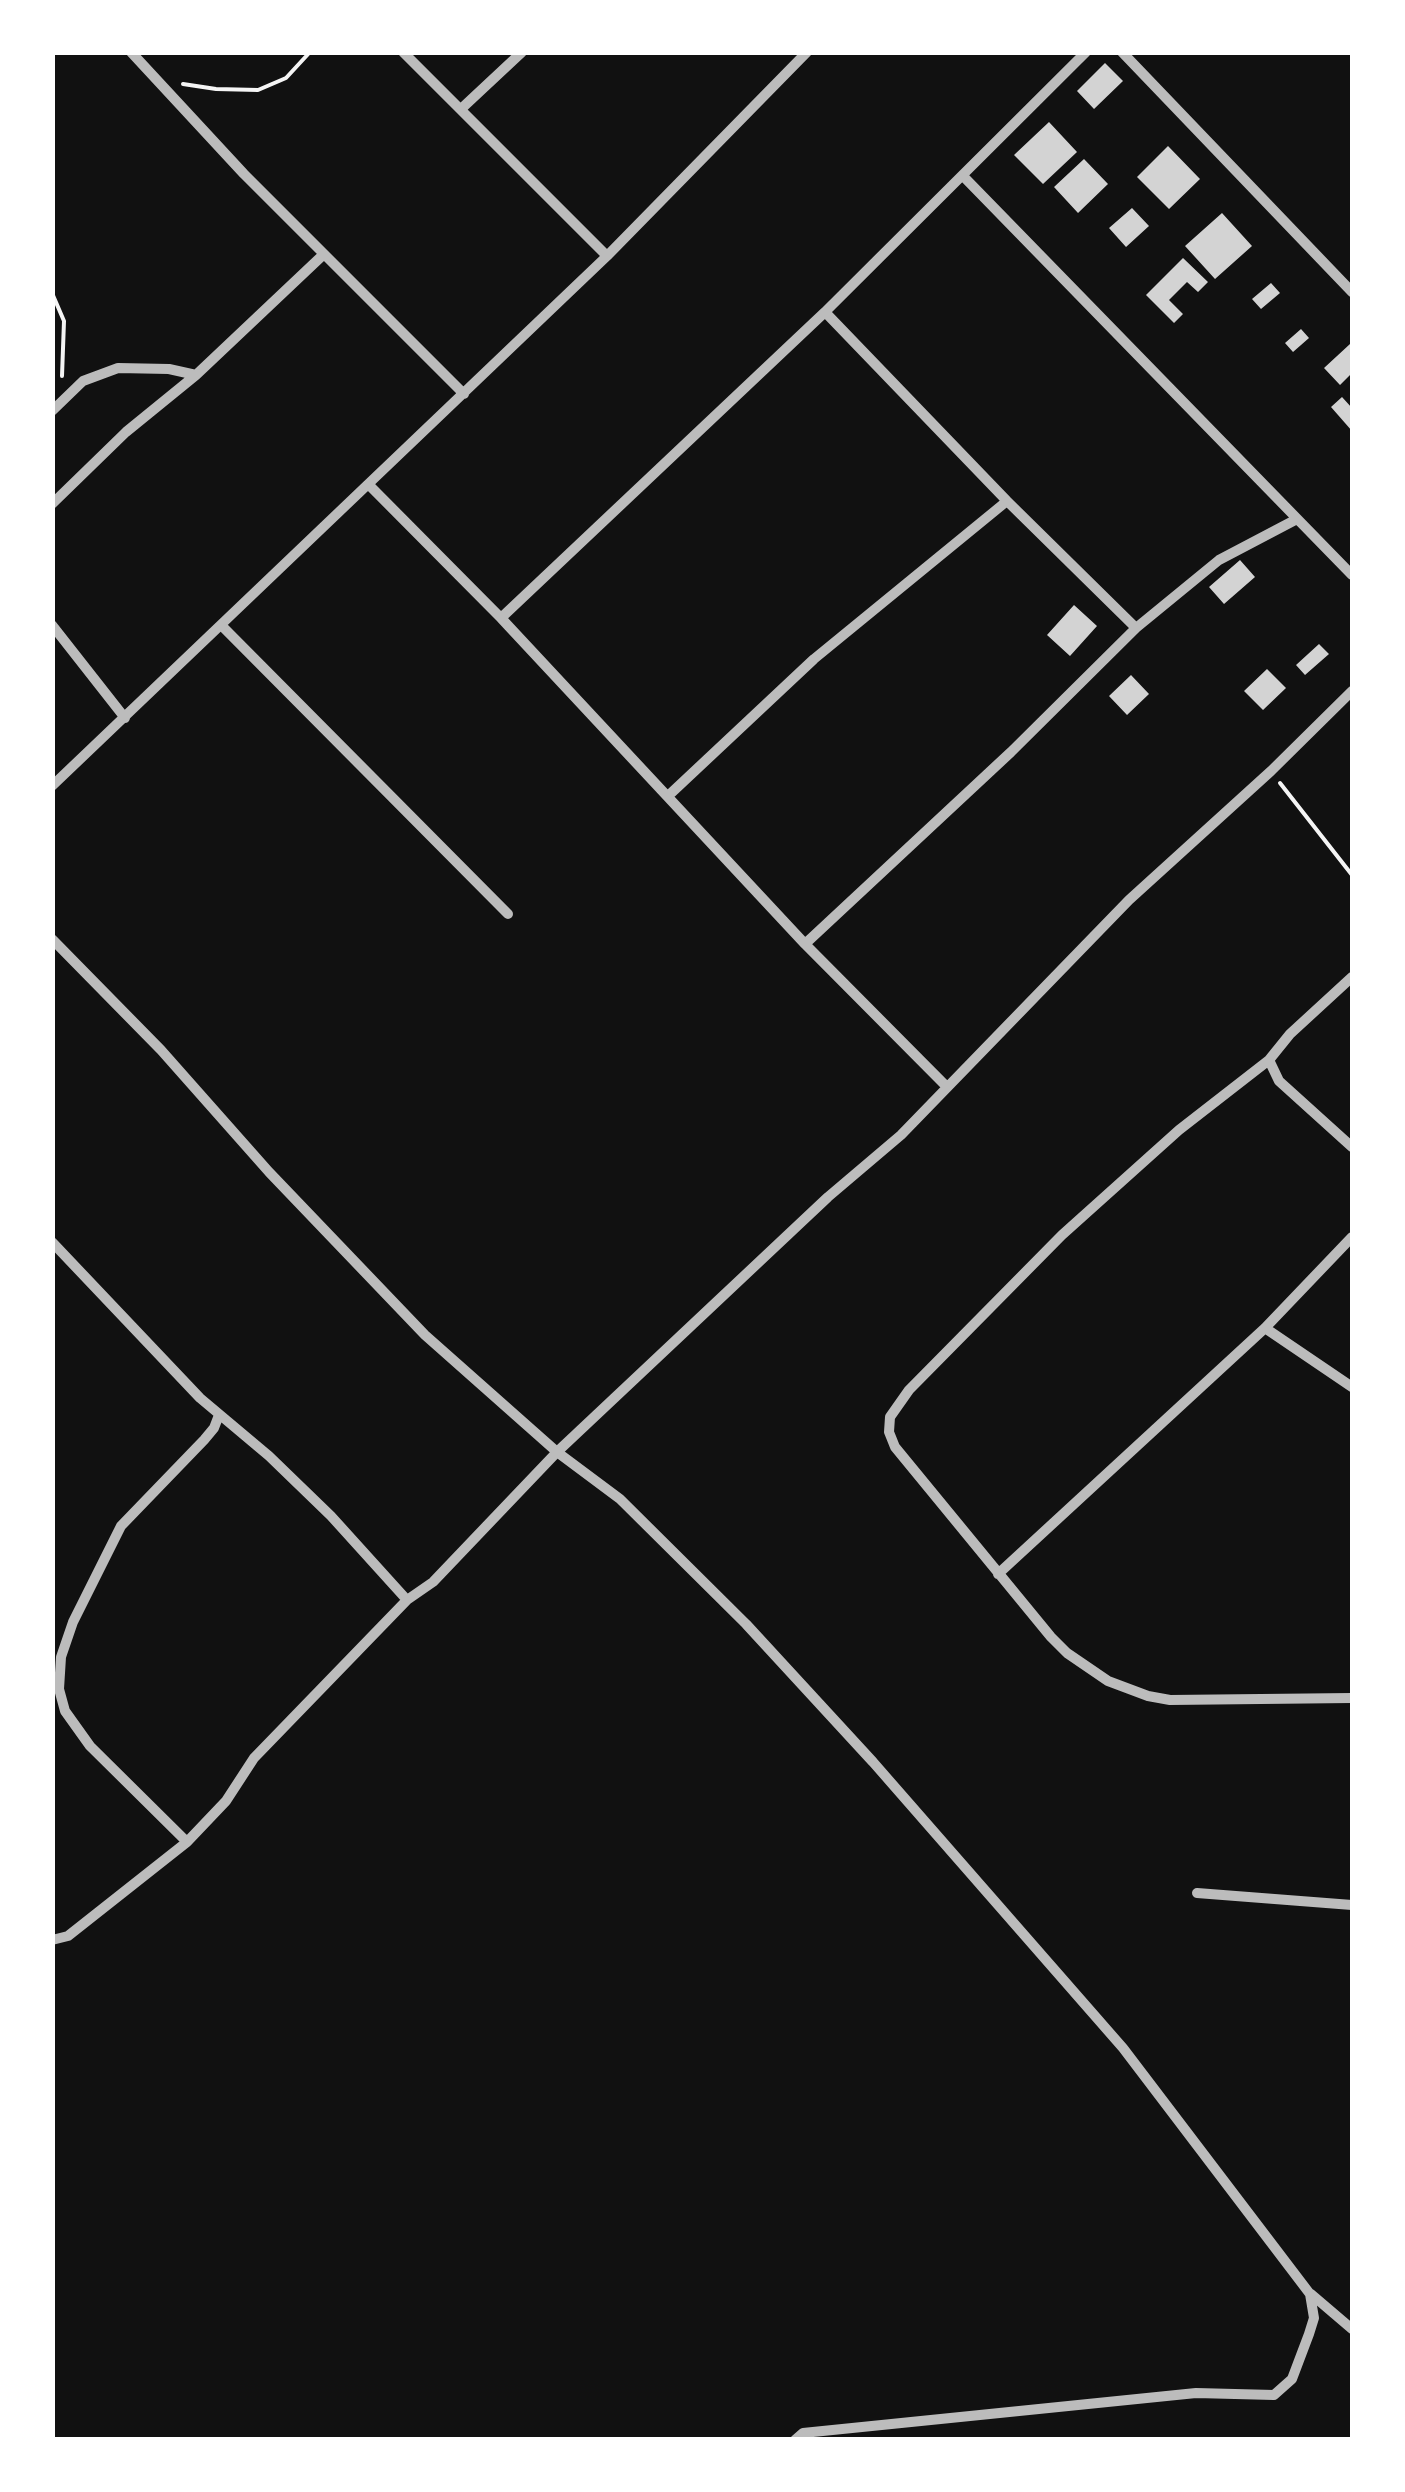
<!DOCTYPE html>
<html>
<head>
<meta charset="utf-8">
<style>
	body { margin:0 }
	#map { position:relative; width:1405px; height:2492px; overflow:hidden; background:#111; font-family:Bitter,serif }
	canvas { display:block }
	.frame { position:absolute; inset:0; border:55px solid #fff; pointer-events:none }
</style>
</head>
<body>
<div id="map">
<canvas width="1405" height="2492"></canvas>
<div class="frame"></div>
</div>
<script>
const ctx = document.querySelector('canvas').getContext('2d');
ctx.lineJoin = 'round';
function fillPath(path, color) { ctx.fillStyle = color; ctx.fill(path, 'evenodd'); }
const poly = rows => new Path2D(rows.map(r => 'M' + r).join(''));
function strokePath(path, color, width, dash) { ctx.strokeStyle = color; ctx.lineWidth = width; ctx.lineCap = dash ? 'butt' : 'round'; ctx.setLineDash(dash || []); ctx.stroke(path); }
fillPath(poly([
	[1105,63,1123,81,1094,109,1077,91],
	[1049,122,1077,152,1043,184,1014,155],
	[1168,146,1200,179,1169,209,1137,177],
	[1084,159,1108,184,1078,213,1054,187],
	[1132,208,1149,226,1126,247,1109,228],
	[1222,213,1252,246,1215,279,1185,246],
	[1183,258,1208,282,1198,292,1187,282,1169,300,1183,314,1174,323,1146,295],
	[1271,283,1280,293,1261,309,1252,299],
	[1301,329,1309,338,1293,352,1285,343],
	[1350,344,1352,373,1340,385,1324,368],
	[1342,397,1352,408,1352,431,1331,407],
	[1240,560,1255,577,1224,604,1209,587],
	[1074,605,1097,626,1070,656,1047,635],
	[1319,644,1329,654,1305,675,1296,665],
	[1267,669,1286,688,1263,710,1244,691],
	[1131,675,1149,694,1127,715,1109,696]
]), '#d3d3d3');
strokePath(poly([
	[183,84,216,89,258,90,286,78,310,52],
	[52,293,64,321,62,376],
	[1280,783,1352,875]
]), '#f5f5f5', 4);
strokePath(poly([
	[131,52,244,174,464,394],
	[403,52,607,256],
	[1122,52,1352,292],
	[461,109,522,52],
	[964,177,1352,575],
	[825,312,1007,501,1136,628],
	[52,411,83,381,118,368,169,369,196,375],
	[370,486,501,618,805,944,947,1087],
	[52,504,126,432,196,375,324,254],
	[501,618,825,312,1086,52],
	[52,625,125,718],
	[222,626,508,914],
	[52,786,607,256,807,52],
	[668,796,814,659,1007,501],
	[52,939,161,1050,269,1172,425,1335,557,1452,620,1499,746,1624,873,1762,1123,2048,1310,2294,1314,2318,1309,2334,1292,2379,1274,2395,1196,2393,803,2433,795,2440],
	[805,944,1011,752,1136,628,1219,560,1297,519],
	[1352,977,1290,1034,1269,1060,1279,1081,1352,1147],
	[1269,1060,1179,1130,1062,1235,909,1390,890,1417,889,1432,895,1447,1051,1637,1067,1653,1108,1681,1148,1696,1170,1700,1352,1698],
	[52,1242,200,1398,269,1456,331,1516,407,1600],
	[1265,1328,1352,1387],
	[998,1574,1265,1328,1352,1237],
	[187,1842,90,1746,65,1711,59,1689,61,1657,73,1622,121,1526,204,1440,214,1428,219,1415],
	[1197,1893,1352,1905],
	[52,1940,68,1936,187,1842,226,1801,254,1758,407,1600,433,1582,557,1452,828,1197,901,1135,1129,900,1271,771,1352,691],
	[1311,2294,1352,2329]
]), '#bcbcbc', 10);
</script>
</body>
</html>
